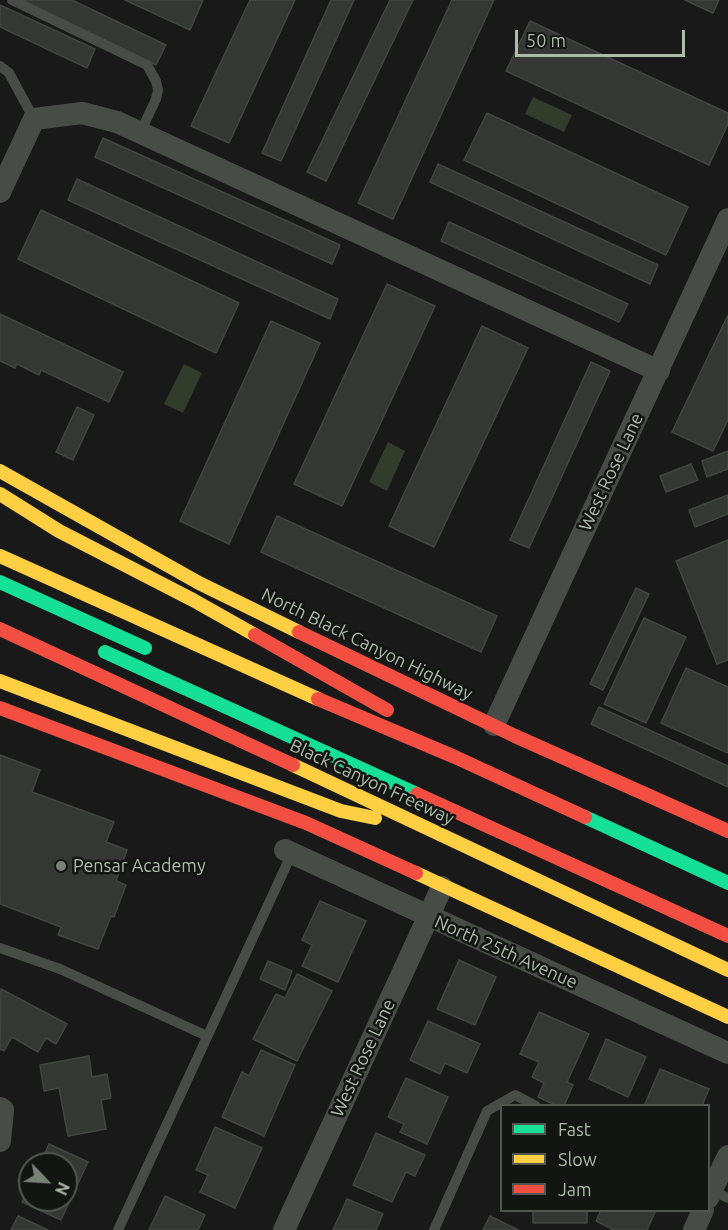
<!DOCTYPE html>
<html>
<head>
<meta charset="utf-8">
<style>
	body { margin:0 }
	#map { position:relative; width:728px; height:1230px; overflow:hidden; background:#191919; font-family:Ubuntu,sans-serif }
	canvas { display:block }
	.legend { position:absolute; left:500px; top:1104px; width:210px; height:108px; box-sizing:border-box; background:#131513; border:2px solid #51574f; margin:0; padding:8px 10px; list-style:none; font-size:18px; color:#adbba9 }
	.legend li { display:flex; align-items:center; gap:12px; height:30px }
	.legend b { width:30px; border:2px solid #51574f }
	.north { position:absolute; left:18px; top:1152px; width:60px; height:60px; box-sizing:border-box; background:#131513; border:2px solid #51574f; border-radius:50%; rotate:115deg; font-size:16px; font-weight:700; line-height:24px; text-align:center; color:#adbba9 }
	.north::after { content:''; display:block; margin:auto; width:21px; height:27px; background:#798277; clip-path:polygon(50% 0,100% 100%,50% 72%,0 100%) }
	.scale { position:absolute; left:515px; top:30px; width:170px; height:27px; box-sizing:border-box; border:3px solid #adbba9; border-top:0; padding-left:8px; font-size:18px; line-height:21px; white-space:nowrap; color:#adbba9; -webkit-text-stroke:4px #131513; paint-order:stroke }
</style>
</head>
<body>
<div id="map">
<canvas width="728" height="1230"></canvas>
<ul class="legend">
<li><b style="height:8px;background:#16e098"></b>Fast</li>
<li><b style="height:8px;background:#ffcf43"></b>Slow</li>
<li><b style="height:8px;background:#f24e42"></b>Jam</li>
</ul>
<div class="north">N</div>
<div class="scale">50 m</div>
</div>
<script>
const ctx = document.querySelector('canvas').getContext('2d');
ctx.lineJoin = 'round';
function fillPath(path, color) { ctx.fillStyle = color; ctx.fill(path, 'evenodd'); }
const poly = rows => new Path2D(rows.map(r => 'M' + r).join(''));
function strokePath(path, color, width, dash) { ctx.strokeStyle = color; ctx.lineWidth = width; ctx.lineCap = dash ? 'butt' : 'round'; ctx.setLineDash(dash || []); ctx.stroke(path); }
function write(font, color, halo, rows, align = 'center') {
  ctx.font = font + ' Ubuntu,sans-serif'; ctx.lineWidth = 5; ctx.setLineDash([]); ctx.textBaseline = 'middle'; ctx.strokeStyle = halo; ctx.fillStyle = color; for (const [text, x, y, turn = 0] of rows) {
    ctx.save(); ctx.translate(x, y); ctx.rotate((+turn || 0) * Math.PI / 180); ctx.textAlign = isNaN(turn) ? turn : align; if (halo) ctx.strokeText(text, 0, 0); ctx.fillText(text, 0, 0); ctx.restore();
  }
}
fillPath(poly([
	[533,97,572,115,564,132,525,114],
	[184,364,202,373,183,413,164,404],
	[388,442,405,451,387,491,369,482]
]), '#323c2a');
const building = poly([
	[21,0,72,0,166,45,156,65,21,0],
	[125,0,203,0,190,30,125,0],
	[250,0,295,0,229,143,191,126,250,0],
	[331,0,354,0,281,161,262,153,331,0],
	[390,0,413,0,326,181,307,172,390,0],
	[452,0,494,0,393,219,358,203,452,0],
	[685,0,719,0,713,13,685,0],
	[0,5,95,49,87,68,0,27,0,5],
	[530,21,728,113,728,124,709,165,506,71,530,21],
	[487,113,688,207,666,255,464,160,487,113],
	[103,138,340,245,332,264,95,157,103,138],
	[438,164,658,265,650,284,430,182,438,164],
	[77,179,338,299,330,319,68,200,77,179],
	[41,210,239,303,216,353,18,259,41,210],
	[449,222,628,304,619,322,441,241,449,222],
	[387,284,435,306,342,506,294,484,387,284],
	[0,314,123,372,109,402,41,370,39,375,17,364,15,368,0,361,0,314],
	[728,315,728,420,713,451,672,432,728,315],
	[271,321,320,343,229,544,180,521,271,321],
	[482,326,528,348,434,547,389,526,482,326],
	[591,362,610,371,529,548,510,540,591,362],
	[77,407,94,415,73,460,56,452,77,407],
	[728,451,728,469,707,477,702,461,728,451],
	[691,464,698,480,666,492,660,476,691,464],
	[728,495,728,514,695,527,689,510,728,495],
	[277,516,497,616,481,652,261,552,277,516],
	[728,540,728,660,717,664,676,561,728,540],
	[636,588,649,594,603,690,590,684,636,588],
	[644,618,686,637,646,723,604,704,644,618],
	[686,668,728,687,728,753,661,723,686,668],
	[599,707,728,766,728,787,591,724,599,707],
	[0,755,40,770,32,792,114,822,106,842,127,850,116,881,126,885,114,917,111,916,98,949,58,935,61,927,0,904,0,755],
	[320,901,366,921,338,982,302,966,312,945,302,940,320,901],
	[459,960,496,977,475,1025,437,1009,459,960],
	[268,961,292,971,285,990,260,979,268,961],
	[297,974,332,991,297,1061,253,1039,276,994,285,998,297,974],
	[1,989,67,1024,56,1044,46,1038,38,1052,12,1037,4,1051,0,1049,1,989],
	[539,1012,589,1034,567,1082,573,1085,564,1106,557,1106,538,1097,544,1083,532,1077,539,1062,520,1054,539,1012],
	[428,1021,480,1044,467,1073,445,1063,440,1074,410,1060,428,1021],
	[606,1039,646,1057,628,1097,589,1079,606,1039],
	[261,1050,295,1065,264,1136,222,1117,242,1072,249,1076,261,1050],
	[89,1056,92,1077,107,1074,111,1098,101,1100,106,1129,68,1136,59,1088,44,1091,40,1065,89,1056],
	[660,1069,709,1089,702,1106,644,1106,660,1069],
	[406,1078,448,1097,427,1144,400,1132,404,1124,388,1117,406,1078],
	[215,1127,262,1148,235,1208,200,1192,208,1175,196,1170,215,1127],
	[376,1133,425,1155,415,1176,406,1172,392,1202,353,1185,376,1133],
	[49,1144,88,1162,61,1220,22,1202,30,1185,30,1200,66,1200,66,1164,40,1164,49,1144],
	[165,1196,205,1215,198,1230,149,1230,165,1196],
	[347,1199,383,1214,376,1230,333,1230,347,1199],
	[533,1210,587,1210,587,1223,533,1223,533,1210],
	[601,1210,656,1210,647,1230,614,1230,596,1221,601,1210],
	[18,1216,48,1230,11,1230,18,1216],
	[490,1216,518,1230,483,1230,490,1216]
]);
fillPath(building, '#353735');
strokePath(building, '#424541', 1.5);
strokePath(poly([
	[12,0,147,65,156,81,158,90,156,99,141,131],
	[0,66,9,73,34,119],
	[0,948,60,969,207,1036],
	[709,1189,728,1198],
	[118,1230,292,853],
	[434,1230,487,1111,515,1095,536,1106]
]), '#484c46', 10);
strokePath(poly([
	[0,192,34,119,82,113,117,122,659,371],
	[494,725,728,219],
	[285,850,728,1053],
	[0,1108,3,1110,0,1141],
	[708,1198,728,1156],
	[284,1230,442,887],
	[694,1230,703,1210]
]), '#484c46', 22);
strokePath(poly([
	[0,582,145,648],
	[105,652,417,794],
	[585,817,728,883]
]), '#16e098', 14);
strokePath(poly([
	[0,471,199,583,299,632],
	[0,494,59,531,193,600,255,635],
	[0,556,318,699],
	[0,681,341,811,375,818],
	[293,765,728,970],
	[416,873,728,1017]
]), '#ffcf43', 14);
strokePath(poly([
	[0,629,293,765],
	[299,632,515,736,728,831],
	[255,635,387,710],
	[318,699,455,757,585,817],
	[0,708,306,823,416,873],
	[417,794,728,936]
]), '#f24e42', 14);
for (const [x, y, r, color] of [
	[61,866,6,"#798277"]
]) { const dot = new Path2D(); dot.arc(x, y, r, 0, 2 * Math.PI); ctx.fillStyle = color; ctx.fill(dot); strokePath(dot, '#131513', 2); }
write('18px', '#adbba9', '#131513', [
	["West Rose Lane",611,472,-65],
	["North Black Canyon Highway",367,644,26],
	["Black Canyon Freeway",372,782,25],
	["North 25th Avenue",506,952,24],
	["West Rose Lane",363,1058,-65]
]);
write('18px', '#adbba9', '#131513', [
	["Pensar Academy",73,866]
], 'left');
</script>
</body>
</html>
